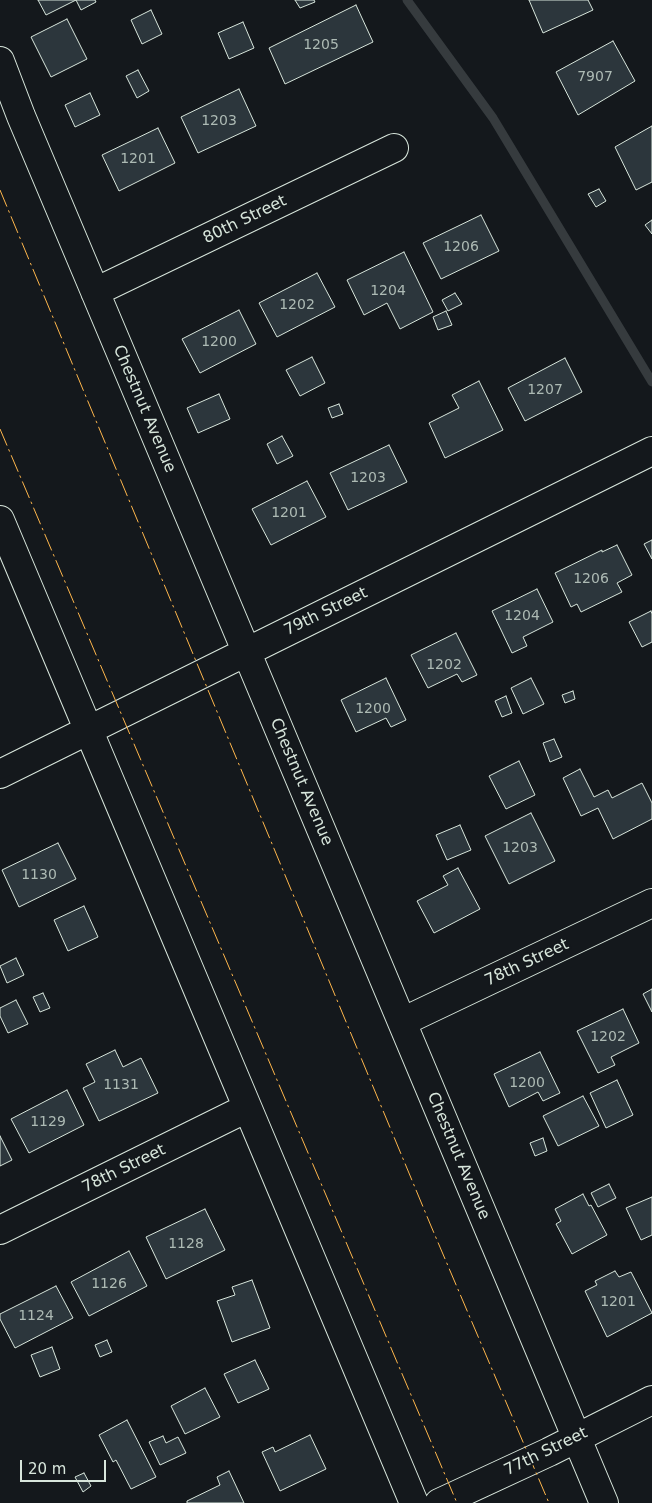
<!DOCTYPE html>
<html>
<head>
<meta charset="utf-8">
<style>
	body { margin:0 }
	#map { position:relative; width:652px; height:1503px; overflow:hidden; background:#14181c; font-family:"DejaVu Sans",sans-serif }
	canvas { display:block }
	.scale { position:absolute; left:20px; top:1460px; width:86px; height:22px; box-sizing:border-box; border:2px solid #d8e6dc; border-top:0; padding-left:6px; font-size:15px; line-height:18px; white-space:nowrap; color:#d8e6dc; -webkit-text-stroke:4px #14181c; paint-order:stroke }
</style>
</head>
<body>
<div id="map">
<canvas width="652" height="1503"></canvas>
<div class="scale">20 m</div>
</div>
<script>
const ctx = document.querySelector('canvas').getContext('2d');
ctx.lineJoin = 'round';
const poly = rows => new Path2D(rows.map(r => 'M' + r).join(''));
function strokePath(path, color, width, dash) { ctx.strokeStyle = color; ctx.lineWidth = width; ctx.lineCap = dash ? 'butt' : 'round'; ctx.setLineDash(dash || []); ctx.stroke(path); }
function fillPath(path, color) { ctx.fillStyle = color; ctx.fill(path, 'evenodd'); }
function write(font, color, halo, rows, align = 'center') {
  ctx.font = font + ' "DejaVu Sans",sans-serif'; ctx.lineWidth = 4; ctx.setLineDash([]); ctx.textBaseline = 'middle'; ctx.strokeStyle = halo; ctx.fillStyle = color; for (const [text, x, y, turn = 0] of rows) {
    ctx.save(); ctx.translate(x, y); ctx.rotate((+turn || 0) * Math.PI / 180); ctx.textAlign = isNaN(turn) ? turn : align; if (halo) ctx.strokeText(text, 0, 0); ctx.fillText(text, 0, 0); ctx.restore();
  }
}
strokePath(poly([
	[407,0,493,118,652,382]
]), '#363b3e', 9);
const building = poly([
	[38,0,95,0,96,2,81,10,76,0,46,15,38,0],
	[295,0,314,0,315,2,300,8,295,0],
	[529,0,588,0,593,10,543,33,529,0],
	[356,5,373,42,285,84,269,48,356,5],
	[151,10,162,34,142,44,131,20,151,10],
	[67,19,87,59,51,77,31,37,67,19],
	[243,22,254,48,229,59,218,33,243,22],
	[613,41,635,81,578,115,556,72,613,41],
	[138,70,149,91,137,98,126,76,138,70],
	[239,89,256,126,198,153,181,117,239,89],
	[90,93,100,115,75,127,65,105,90,93],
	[652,126,652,182,636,190,615,147,652,126],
	[158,128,175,163,119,191,102,155,158,128],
	[599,189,606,201,596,207,588,194,599,189],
	[481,215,499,251,441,279,423,243,481,215],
	[652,220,652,234,645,225,652,220],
	[404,252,433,312,400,329,387,303,364,315,347,280,404,252],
	[317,273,335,307,277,337,259,303,317,273],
	[455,293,462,304,448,311,442,300,455,293],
	[239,310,256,344,200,373,182,339,239,310],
	[446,311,452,325,438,330,433,317,446,311],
	[312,357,325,383,300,396,286,370,312,357],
	[565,358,582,392,525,421,508,388,565,358],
	[479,381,503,430,445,458,429,423,459,408,452,395,479,381],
	[219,394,230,419,198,433,187,408,219,394],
	[339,404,343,414,332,418,328,408,339,404],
	[282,436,293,456,277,464,267,444,282,436],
	[389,445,407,482,348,510,330,473,389,445],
	[307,481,326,517,271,545,252,509,307,481],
	[652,540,652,559,644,544,652,540],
	[617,545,632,575,617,583,622,592,581,612,577,604,571,607,555,573,602,550,602,552,617,545],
	[537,589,553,622,523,637,527,646,512,653,492,611,537,589],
	[651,611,652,614,652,642,642,647,629,622,651,611],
	[456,633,477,675,462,682,457,674,428,688,411,655,456,633],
	[386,678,406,720,391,727,386,718,356,732,341,700,386,678],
	[531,678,544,704,523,714,511,688,531,678],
	[573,691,575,699,565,703,562,695,573,691],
	[506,696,512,713,502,717,495,701,506,696],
	[554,739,562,757,550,762,543,743,554,739],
	[519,761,535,795,506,809,489,776,519,761],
	[580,769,594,797,608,790,612,798,642,783,652,803,652,819,613,839,598,808,581,816,563,778,580,769],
	[531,813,555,861,509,884,485,836,531,813],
	[460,825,471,850,447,860,436,835,460,825],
	[58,843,76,879,19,907,2,870,58,843],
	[458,868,480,909,434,933,417,901,448,885,443,876,458,868],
	[84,906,98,937,68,951,54,920,84,906],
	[16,958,24,975,7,983,0,966,16,958],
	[652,989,652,1012,643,994,652,989],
	[43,993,50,1008,40,1012,33,997,43,993],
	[16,1000,28,1024,8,1033,0,1016,0,1008,16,1000],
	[623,1009,639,1043,611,1057,615,1065,598,1073,577,1031,623,1009],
	[115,1050,123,1067,141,1058,158,1093,99,1121,83,1088,95,1082,86,1064,115,1050],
	[540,1052,560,1093,543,1101,538,1092,509,1107,494,1074,540,1052],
	[617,1080,633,1115,606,1128,590,1093,617,1080],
	[67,1090,84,1125,29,1153,11,1119,67,1090],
	[583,1096,599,1126,558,1146,543,1116,583,1096],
	[0,1136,12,1160,0,1166,0,1136],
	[543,1138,547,1151,535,1156,530,1143,543,1138],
	[609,1184,616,1198,598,1207,591,1193,609,1184],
	[583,1194,589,1206,591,1205,607,1235,572,1254,556,1224,561,1221,555,1209,583,1194],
	[652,1197,652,1235,641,1240,626,1208,652,1197],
	[205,1209,225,1250,166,1279,146,1237,205,1209],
	[129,1251,147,1286,89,1316,71,1282,129,1251],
	[615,1271,619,1277,631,1272,652,1313,607,1337,585,1291,597,1285,595,1281,615,1271],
	[252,1280,270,1328,232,1342,217,1301,235,1295,232,1287,252,1280],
	[56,1286,73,1318,15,1348,0,1319,0,1314,56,1286],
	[107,1340,112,1352,100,1357,95,1345,107,1340],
	[52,1347,60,1369,40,1377,31,1355,52,1347],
	[255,1360,269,1389,238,1403,224,1374,255,1360],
	[205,1388,220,1417,185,1434,171,1406,205,1388],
	[127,1420,156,1477,131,1489,116,1460,113,1462,99,1435,127,1420],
	[310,1435,326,1469,280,1491,262,1452,273,1447,275,1452,310,1435],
	[163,1436,166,1443,178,1437,186,1453,160,1465,149,1442,163,1436],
	[229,1471,244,1503,187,1503,187,1501,220,1485,217,1477,229,1471],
	[84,1473,91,1486,83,1492,75,1477,84,1473]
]);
fillPath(building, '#2c363c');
strokePath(building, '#d8e6dc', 1);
const minor = poly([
	[0,61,21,116,131,377,604,1503],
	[95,292,394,148],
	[0,520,414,1503],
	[0,774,652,451],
	[402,1022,652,903],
	[0,1230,247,1108],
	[439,1503,549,1452,652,1400]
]);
strokePath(minor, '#d8e6dc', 30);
strokePath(minor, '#14181c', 28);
strokePath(poly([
	[0,190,431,1226,549,1503],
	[0,429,457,1503]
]), '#ffb74d', 1, [18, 4, 2.5, 4]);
write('14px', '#adbab4', null, [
	["1205",321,45],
	["7907",595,77],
	["1203",219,121],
	["1201",138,159],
	["1206",461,247],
	["1204",388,291],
	["1202",297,305],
	["1200",219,342],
	["1207",545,390],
	["1203",368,478],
	["1201",289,513],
	["1206",591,579],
	["1204",522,616],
	["1202",444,665],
	["1200",373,709],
	["1203",520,848],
	["1130",39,875],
	["1202",608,1037],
	["1200",527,1083],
	["1131",121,1085],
	["1129",48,1122],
	["1128",186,1244],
	["1126",109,1284],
	["1201",618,1302],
	["1124",36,1316]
]);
write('16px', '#d8e6dc', '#14181c', [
	["80th Street",245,220,-26],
	["Chestnut Avenue",144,409,67],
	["79th Street",326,612,-26],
	["Chestnut Avenue",301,782,67],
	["78th Street",527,963,-25],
	["Chestnut Avenue",458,1156,67],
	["78th Street",124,1169,-26],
	["77th Street",546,1452,-26]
]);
</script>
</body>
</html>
